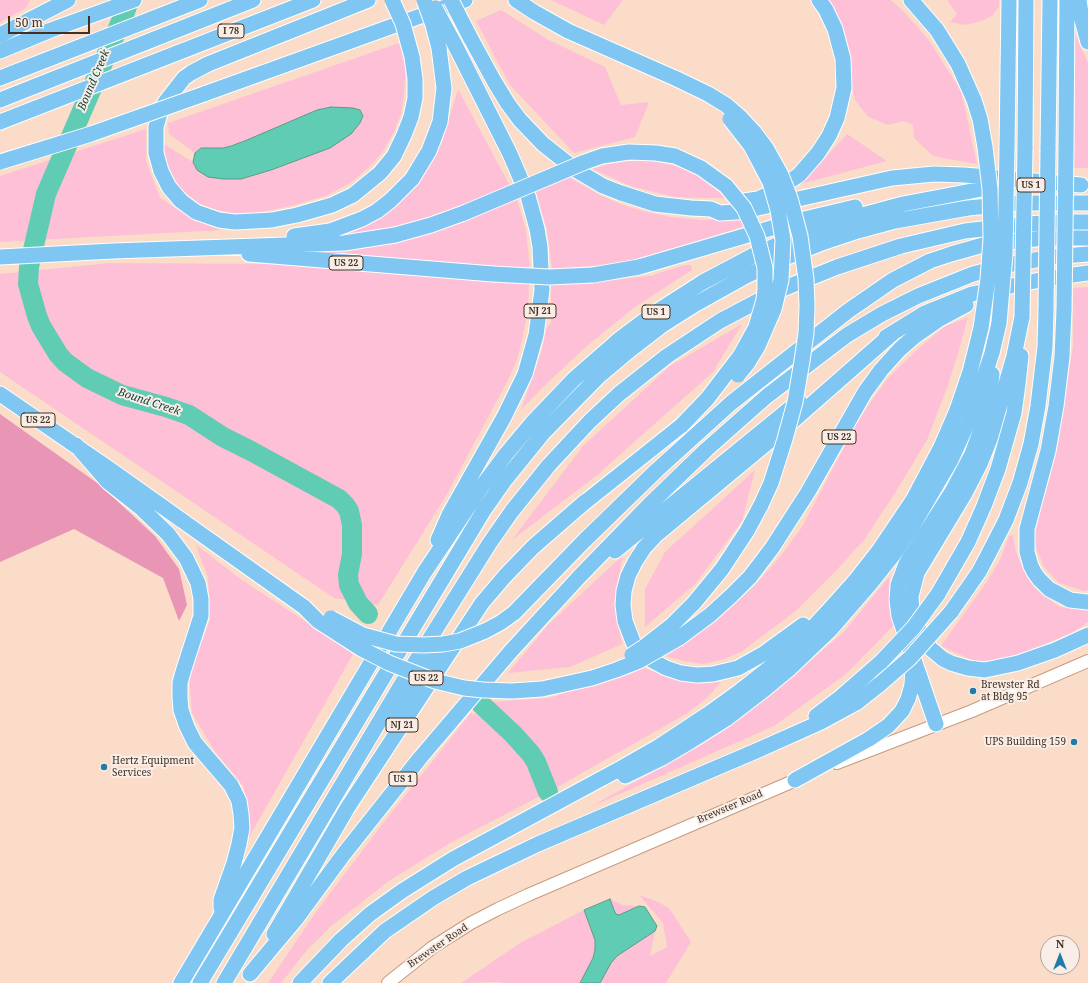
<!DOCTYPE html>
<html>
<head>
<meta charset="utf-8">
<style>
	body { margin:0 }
	#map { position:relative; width:1088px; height:983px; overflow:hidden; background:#fadcc9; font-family:"Noto Serif",serif }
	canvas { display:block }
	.north { position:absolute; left:1040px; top:935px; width:40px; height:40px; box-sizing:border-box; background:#f8eee7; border:1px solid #b0a299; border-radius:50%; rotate:0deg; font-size:11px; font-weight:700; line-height:16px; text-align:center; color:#433023 }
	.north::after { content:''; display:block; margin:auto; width:14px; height:18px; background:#1f7ba9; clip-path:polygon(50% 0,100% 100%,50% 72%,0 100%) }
	.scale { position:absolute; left:8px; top:16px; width:82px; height:18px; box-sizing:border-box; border:2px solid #433023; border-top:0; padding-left:5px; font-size:12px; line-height:14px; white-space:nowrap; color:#433023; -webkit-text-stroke:3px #f8eee7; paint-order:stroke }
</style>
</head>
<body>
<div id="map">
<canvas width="1088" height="983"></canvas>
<div class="north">N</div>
<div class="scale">50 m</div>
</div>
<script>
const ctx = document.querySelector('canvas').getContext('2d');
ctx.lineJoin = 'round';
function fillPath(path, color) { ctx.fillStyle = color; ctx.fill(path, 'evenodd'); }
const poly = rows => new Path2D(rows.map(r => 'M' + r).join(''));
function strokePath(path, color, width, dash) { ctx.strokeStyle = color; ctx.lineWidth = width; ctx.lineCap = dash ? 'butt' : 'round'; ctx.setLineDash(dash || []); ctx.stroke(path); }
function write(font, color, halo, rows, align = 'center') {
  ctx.font = font + ' "Noto Serif",serif'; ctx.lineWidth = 4; ctx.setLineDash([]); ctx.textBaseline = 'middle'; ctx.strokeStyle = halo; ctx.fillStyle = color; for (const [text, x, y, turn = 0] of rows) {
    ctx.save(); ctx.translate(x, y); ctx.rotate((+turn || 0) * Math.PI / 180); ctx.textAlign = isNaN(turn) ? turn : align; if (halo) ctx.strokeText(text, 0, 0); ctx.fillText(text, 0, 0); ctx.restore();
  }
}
fillPath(poly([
	[0,0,30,0,26,8,0,22],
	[551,0,623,0,604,25],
	[827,0,891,0,903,11,928,39,961,91,977,164,933,156,914,138,913,125,903,121,888,125,868,117,855,100,850,75,846,40,834,8],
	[947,0,999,0,999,6,993,15,982,21,965,25,950,22,957,14],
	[501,10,549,40,605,67,621,105,649,102,635,137,574,153,510,85,476,21],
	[1073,30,1088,63,1088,168,1073,168],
	[399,43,406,68,404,93,401,114,394,132,382,153,367,169,350,183,328,195,295,205,262,212,238,214,216,210,200,204,187,194,178,185,171,173,165,159,162,143,193,162,197,170,223,179,241,179,304,158,247,140,223,148,201,148,195,153,169,134,168,123],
	[458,89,510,186,455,209,419,221,384,229,331,238,404,197,441,145],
	[146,129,146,161,160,198,189,217,222,230,0,242,0,176],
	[847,134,887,161,801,184],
	[628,161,650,161,672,165,693,172,708,182,725,198,697,198,674,197,631,186,592,169,609,164],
	[569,177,598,194,620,204,643,211,671,217,702,220,740,218,745,226,628,263,552,269,547,230,536,192],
	[517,199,526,231,530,269,304,251,431,231,475,217],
	[110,263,278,264,529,284,528,309,523,335,518,357,508,380,447,494,378,605,334,598,0,372,0,274],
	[685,265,691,265,692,270,635,307,588,345,544,386,521,410,542,350,546,329,551,323,551,284,616,280,655,275,655,274],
	[1088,287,1088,590,1084,591,1059,583,1044,567,1033,540,1058,438,1073,345,1073,288],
	[968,317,959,350,948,385,927,440,895,493,864,540,831,576,797,610,741,652,724,659,704,664,684,661,666,656,716,621,756,584,780,557,802,527,858,421,872,400,888,378,919,348,944,327],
	[742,324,713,372,596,476,512,540,583,446,670,366],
	[755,470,742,521,695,584,645,627,645,589,665,552],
	[1013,535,1015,548,1021,565,1035,588,1046,597,1060,607,1088,610,1088,622,1072,633,1013,657,976,662,941,646,988,580,1001,558,1009,536],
	[196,545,242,580,337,642,353,654,248,839,244,787,214,750,192,713,189,676,210,620,208,577],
	[623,555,614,603,622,644,570,667,508,673,548,625],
	[889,577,894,625,846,674,774,726,588,808,662,767,769,695,843,633],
	[643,668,695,683,721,682,709,696,686,714,554,789,450,843,389,881,330,927,307,950,281,983,268,983,316,912,384,822,471,713,474,715,488,702,549,698],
	[639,895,656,901,669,908,691,942,666,983,600,983,611,963,617,956,655,931,650,956,667,947,663,923],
	[610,899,623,905,639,906,619,915,616,914,614,910],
	[584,910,595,940,595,950,593,958,580,983,501,983,500,982,461,983,520,943]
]), '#fec0d6');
fillPath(poly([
	[0,414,100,485,155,536,179,569,187,605,179,621,163,578,74,529,0,562]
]), '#e995b5');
const water = poly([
	[331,107,353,108,360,110,363,116,360,123,351,134,330,148,271,170,241,179,223,179,208,177,197,170,193,162,195,153,201,148,223,148,231,146,247,140,317,110,331,107],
	[610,899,614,910,616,914,619,915,639,906,645,907,657,926,655,931,617,956,611,963,600,983,580,983,593,958,595,950,595,940,584,910,610,899]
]);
fillPath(water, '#60ccb3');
strokePath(water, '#579d88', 1);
strokePath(poly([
	[129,0,125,12,46,194,29,267,28,284,37,316,41,326,58,354,65,362,87,378,122,395,166,407,189,415,223,437,251,451,339,499,345,505,349,511,352,525,352,554,348,575,349,585,358,603,368,614],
	[481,704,513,734,531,754,536,762,548,792]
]), '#60ccb3', 20);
const secondary = poly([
	[837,763,972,711,1088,661],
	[388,983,433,947,471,923,498,909,528,895,803,777]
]);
const highway = poly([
	[368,0,208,64,191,73,184,78,166,101,161,110,156,127,156,153,161,171,169,187,181,201,196,212,219,220,235,222,272,220,297,215,332,205,353,195,380,173,394,156,404,135,411,117,415,98,415,79,412,57],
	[516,0,534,12,568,31,677,79],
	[911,0,937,30,958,64,974,100,980,119,985,147],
	[1079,0,1082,20,1088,42],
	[0,35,68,0],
	[470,37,494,81,508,104,520,120,543,144,576,170,603,186,621,193,655,204,691,208,711,209,720,213,736,212,749,210,892,178,934,174,964,175,1081,185],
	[0,51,51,30,134,0],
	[0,78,200,0],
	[204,94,465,0],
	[0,100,253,0],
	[0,122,313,0],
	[1007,148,1009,0],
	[1025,149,1026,0],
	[1048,149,1050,0],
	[1066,150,1067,0],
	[744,201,758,199,775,191,799,175,818,153,829,136,837,118,844,88,843,59,835,29,826,10,819,0],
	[294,236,330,231,362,219,377,211,391,200,412,179,429,151,440,122,444,88,439,48],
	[249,254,493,274],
	[0,257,113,251,344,243,395,235,431,225,464,213],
	[593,275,639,267,792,222,855,207],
	[1064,310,1062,357,1056,406,1048,451,1027,529,1027,552,1031,566,1034,572,1039,579,1049,589,1070,600,1088,602],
	[1022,317,1014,356,990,439,980,464,964,495,917,573,911,596,912,612,921,635,931,649,943,659,951,663,968,668,985,670,1018,663,1055,650,1088,635],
	[886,337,925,313,972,294,1045,279,1088,273],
	[0,394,108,468,304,607],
	[76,445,108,482,142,509,168,534,186,558,198,583,201,599,201,616,183,672,180,683,180,697,181,710,187,727,195,743,231,785,239,801,241,814,242,828,239,844,234,863,221,900,221,908],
	[579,507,682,425],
	[438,540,449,515,504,417,525,374,536,335,542,290,540,247,537,229,528,196,510,154,454,43],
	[585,540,657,470,731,403,848,311,893,280,930,261,951,254,983,245,1043,238,1088,238],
	[615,551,799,401],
	[938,594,968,542,984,506,998,469,1014,413,1018,384,1021,356],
	[951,612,979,572,988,555,1006,520,1020,483,1031,444,1038,406,1045,347,1046,310],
	[803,625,763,654,738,668,713,674,697,675,681,673,666,668,653,661,641,652,633,642,625,621,623,605,624,591,628,576,635,562,644,548,656,535,779,433,894,332],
	[671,626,694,603,722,569,747,531,761,505],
	[679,638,710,615,732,595,750,577,772,548,808,492,865,392,881,370,900,349,915,336,938,320,966,305],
	[395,714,442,644],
	[816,716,841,697,881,662],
	[936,724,899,616,897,600,898,585,906,564,953,490,972,454,987,413,992,374],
	[625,776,662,758,691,741,726,719,765,689,788,670,830,630,870,584,897,550,913,525,951,460,970,418,982,383,992,353,999,323],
	[795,780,869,739,888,726,902,711,908,699,912,685,913,666],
	[274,934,348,807,482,603,505,576,533,547,586,501],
	[250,974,296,919,343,855,420,758,511,651,579,577,649,505,707,449,767,396,847,335,882,314,918,296,973,274,1007,265,1052,257,1088,254],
	[181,983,424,573,480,489,506,454,532,423,574,379,621,338,653,314,703,282,756,254,808,232,855,217,903,204,982,189],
	[200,983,484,510,505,480,543,433,599,376,630,350,661,326,694,305,746,276,782,259,819,244,858,231,895,221,968,208,1019,203,1088,203],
	[224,983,404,680,489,544,512,511,549,465,590,421,619,394,667,356,720,321,775,292,837,267,901,246,965,231,1026,224,1062,222,1088,222],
	[300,983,341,940,370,914,402,891,453,859,623,767,658,747,708,714,740,691,772,666,801,640,829,610,855,581,880,549,913,500,941,447,957,410,970,372,981,328],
	[330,983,385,931,433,898,467,878,538,844,756,751,821,722,856,703,880,684]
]);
strokePath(secondary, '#c89a7b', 14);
strokePath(highway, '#fff', 17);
strokePath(secondary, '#fff', 12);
strokePath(highway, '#7fc7f2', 15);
const highwayBridge = poly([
	[392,0,403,24,412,57],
	[424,0,433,25,439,48],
	[451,0,470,37],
	[435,8,454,43],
	[677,79,708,94,726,105,741,118,754,132,766,148,781,175,790,198,800,236,806,279,807,306,806,333,802,361,795,402,785,439,771,483,761,505],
	[730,119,751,146,770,182,778,210,783,240,781,280,774,309,758,346,747,364,738,375],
	[0,162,91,134,204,94],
	[464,213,585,162,602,156,629,152,656,153,675,156,701,168,726,186,744,208,757,236,765,268,765,289,764,300,756,327,740,356,707,399,682,425],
	[493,274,549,277,593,275],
	[1046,310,1048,149],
	[1064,310,1066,150],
	[1022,317,1025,149],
	[999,323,1005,254,1007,148],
	[981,328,988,279,991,239,990,189,985,147],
	[304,607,318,621,360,648,389,663,435,681,464,688,483,690,512,691,542,689,592,678,616,670,639,661,679,638],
	[331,618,363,635,396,644,424,645,443,644,460,641,485,631,500,623,514,613,585,540],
	[632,655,644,647,671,626],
	[881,662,914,627,938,594],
	[880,684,910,658,951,612]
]);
strokePath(highwayBridge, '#fff', 17, []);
strokePath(highwayBridge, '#7fc7f2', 15);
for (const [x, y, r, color] of [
	[973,691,4,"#1f7ba9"],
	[1074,742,4,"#1f7ba9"],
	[104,767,4,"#1f7ba9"]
]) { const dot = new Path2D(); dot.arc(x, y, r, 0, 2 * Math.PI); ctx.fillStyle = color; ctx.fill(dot); strokePath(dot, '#f8eee7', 1.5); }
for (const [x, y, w] of [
	[231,31,26],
	[1031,185,28],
	[346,263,34],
	[540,311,32],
	[656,312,28],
	[38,420,34],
	[839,437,34],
	[426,678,34],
	[402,725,32],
	[403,779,28]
]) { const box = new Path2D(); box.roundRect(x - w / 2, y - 7, w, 14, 3); ctx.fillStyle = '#f8eee7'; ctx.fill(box); strokePath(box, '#433023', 1); }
write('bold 9px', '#433023', null, [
	["I 78",231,31],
	["US 1",1031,185],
	["US 22",346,263],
	["NJ 21",540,311],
	["US 1",656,312],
	["US 22",38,420],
	["US 22",839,437],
	["US 22",426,678],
	["NJ 21",402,725],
	["US 1",403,779]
]);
write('10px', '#433023', '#f8eee7', [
	["Brewster Rd",981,685],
	["at Bldg 95",981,697],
	["UPS Building 159",1066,742,"right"],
	["Hertz Equipment",112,761],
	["Services",112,773]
], 'left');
write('10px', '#433023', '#f8eee7', [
	["Brewster Road",730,807,-23],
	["Brewster Road",438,946,-34]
]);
write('italic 11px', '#104137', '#f8eee7', [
	["Bound Creek",94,80,-67],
	["Bound Creek",149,402,18]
]);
</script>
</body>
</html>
